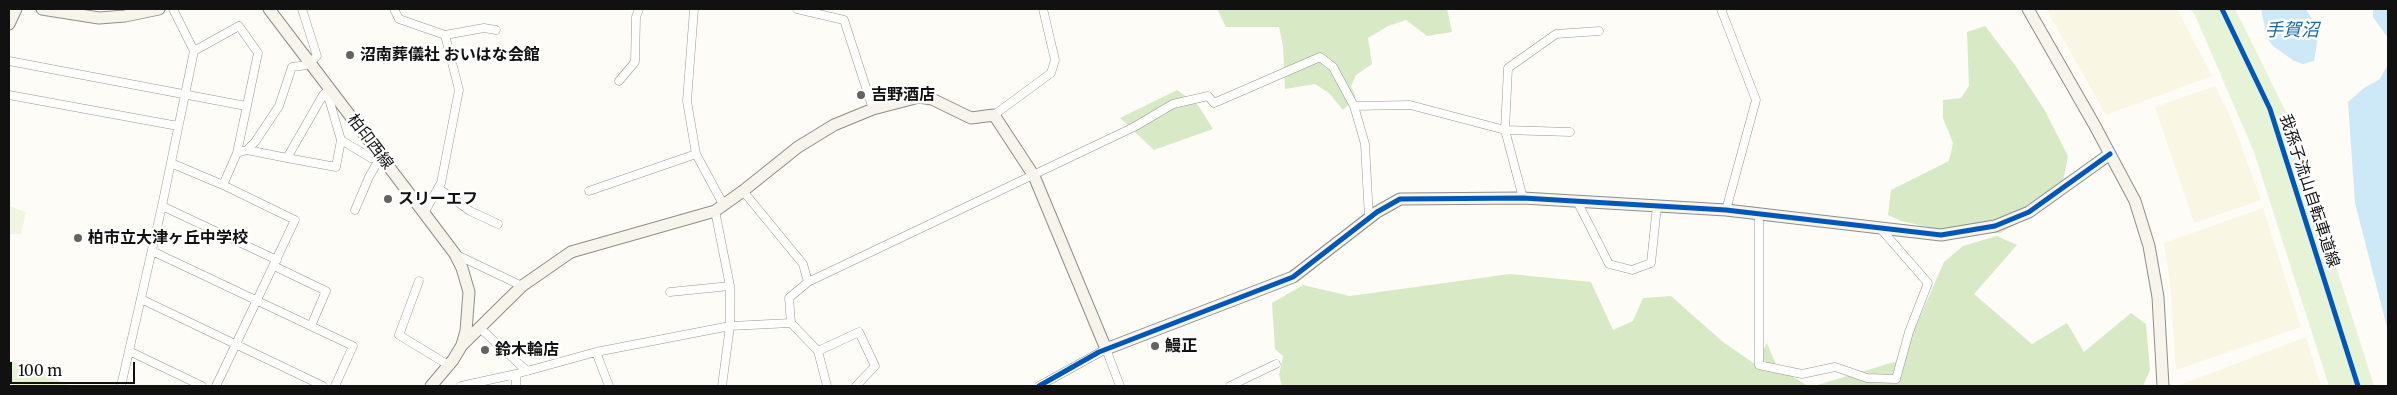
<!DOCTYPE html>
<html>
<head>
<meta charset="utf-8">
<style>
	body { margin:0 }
	#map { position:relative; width:2397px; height:395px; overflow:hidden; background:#fdfcf7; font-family:Merriweather,serif }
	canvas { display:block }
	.frame { position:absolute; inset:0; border:10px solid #111; pointer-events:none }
	.scale { position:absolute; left:10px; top:362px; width:125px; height:22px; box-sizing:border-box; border:2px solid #111; border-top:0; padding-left:6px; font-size:15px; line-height:18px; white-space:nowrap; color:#111; -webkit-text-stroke:4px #fff; paint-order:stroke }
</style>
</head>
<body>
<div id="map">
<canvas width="2397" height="395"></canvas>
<div class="frame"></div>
<div class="scale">100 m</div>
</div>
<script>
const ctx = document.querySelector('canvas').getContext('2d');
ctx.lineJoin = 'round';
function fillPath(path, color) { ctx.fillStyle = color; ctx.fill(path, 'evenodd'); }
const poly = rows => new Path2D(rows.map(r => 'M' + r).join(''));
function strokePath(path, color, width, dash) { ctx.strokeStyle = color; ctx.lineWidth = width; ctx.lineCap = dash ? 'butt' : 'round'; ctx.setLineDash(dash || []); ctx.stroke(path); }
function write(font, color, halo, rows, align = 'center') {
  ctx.font = font + ' Merriweather,"Noto Sans JP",serif'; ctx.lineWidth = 5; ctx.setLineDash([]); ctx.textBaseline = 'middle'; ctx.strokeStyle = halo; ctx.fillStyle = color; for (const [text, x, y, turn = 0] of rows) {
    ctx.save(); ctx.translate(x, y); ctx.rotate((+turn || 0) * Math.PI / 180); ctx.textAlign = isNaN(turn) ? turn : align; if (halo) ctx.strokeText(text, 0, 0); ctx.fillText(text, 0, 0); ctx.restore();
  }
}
fillPath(poly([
	[2046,9,2177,9,2212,76,2106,115],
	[2215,86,2232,120,2261,200,2194,223,2155,107],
	[2263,208,2301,327,2176,370,2170,283,2164,243],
	[2306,337,2321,386,2177,386]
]), '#f9f7e4');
fillPath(poly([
	[2190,9,2235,9,2289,118,2374,386,2329,386,2254,152,2195,15],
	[9,360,71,386,10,386]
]), '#e7f3d7');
fillPath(poly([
	[1217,9,1447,9,1452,32,1427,36,1406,20,1388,26,1368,38,1372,64,1356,75,1351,86,1356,97,1343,110,1329,93,1315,84,1285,89,1283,46,1279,27,1226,27],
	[1985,26,2015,65,2044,109,2068,156,2063,182,2042,210,2000,233,1946,231,1901,221,1888,215,1891,190,1949,161,1953,143,1943,118,1943,100,1961,98,1969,86,1967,32],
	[1177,90,1198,105,1213,129,1154,150,1120,118],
	[1997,236,2017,245,1974,294,2032,344,2067,323,2084,352,2131,313,2146,324,2150,370,2143,386,1814,386,1901,360,1944,262,1963,246],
	[1510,274,1591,282,1613,330,1633,321,1643,298,1671,296,1723,342,1755,364,1767,343,1777,367,1808,386,1282,386,1279,375,1283,356,1275,349,1272,303,1303,285,1350,296]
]), '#d8eac5');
fillPath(poly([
	[9,206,26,212,21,234,9,234]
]), '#f0f6e1');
fillPath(poly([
	[2261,9,2306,9,2319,31,2314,61,2303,64,2294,61,2273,46,2267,38],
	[2373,9,2388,9,2388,38,2373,17],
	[2388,64,2388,331,2355,203,2348,102,2364,88,2380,79]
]), '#cde8f7');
const street = poly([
	[173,9,194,51,239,26,258,53,237,153,223,185],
	[394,9,399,19,445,35,459,90,441,183,424,213],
	[694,9,687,101,696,154,723,204],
	[797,9,844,20,873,109],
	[1721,9,1756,100,1726,210],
	[445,35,484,28,496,30],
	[9,61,246,106],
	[619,81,635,62,636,17,639,9],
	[9,95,178,126],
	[323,95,329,99,341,140],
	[1354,106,1365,144,1369,218],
	[994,115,1051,73,1055,60,1043,9],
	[1570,132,1505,130,1508,68,1556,34,1599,31],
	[247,150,287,158,323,95,330,89],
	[237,153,247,150,255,142,279,106,292,67,307,65,317,56,302,9],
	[287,158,336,167,341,140,371,158,381,156,369,177,355,210],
	[171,163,223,185,295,220,216,386],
	[438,188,470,211,498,224],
	[589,191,696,154],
	[743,191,803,264,808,282,789,298,791,323],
	[1577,201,1609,264,1632,270,1651,263,1657,206],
	[162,206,277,260],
	[715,211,730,286,730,326,722,386],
	[1759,214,1759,365,1802,374,1835,367,1867,378,1896,379,1909,332,1928,283,1880,228],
	[152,251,353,346,335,386],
	[455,254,522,286],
	[274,266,326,291,311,326],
	[419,281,399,335,450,366],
	[808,282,1134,127,1173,104,1208,96,1214,103,1320,57,1333,67,1354,106,1410,105,1505,130,1523,198],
	[670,292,730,286],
	[141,299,323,386],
	[481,329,527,371],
	[129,351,202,386],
	[818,351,859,332,875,366,856,386],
	[596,352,609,386],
	[121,386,162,206,194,51],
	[461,386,516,374,596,352,730,326,791,323,818,351,827,386],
	[516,386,516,374],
	[1039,386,1106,349,1120,386],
	[1230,386,1276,364]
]);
const secondary = poly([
	[42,9,99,18,125,16,159,9],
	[269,9,424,213,455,254,462,268,469,292,466,331,462,345,453,360,431,386],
	[2028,9,2095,126,2135,201,2149,246,2158,297,2163,386],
	[9,24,16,9],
	[462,345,522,286,571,252,715,211,743,191,798,147,834,125,873,109,919,97,932,99,971,118,994,115,1034,176,1106,349,1293,277,1377,212,1400,199,1523,198,1726,210,1941,235,1995,226,2029,212,2110,154]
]);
strokePath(street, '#979795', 9);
strokePath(secondary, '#8e8d8b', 13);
strokePath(street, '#fffffe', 8);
strokePath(secondary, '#f6f4eb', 11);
strokePath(poly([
	[2222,9,2270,109,2358,386],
	[1039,386,1099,352,1293,277,1377,212,1400,199,1523,198,1726,210,1941,235,1995,226,2029,212,2110,154]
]), '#0057b8', 5);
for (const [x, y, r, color] of [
	[350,55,5,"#646362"],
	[861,95,5,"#646362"],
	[388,199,5,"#646362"],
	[78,238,5,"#646362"],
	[1155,346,5,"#646362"],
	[485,350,5,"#646362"]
]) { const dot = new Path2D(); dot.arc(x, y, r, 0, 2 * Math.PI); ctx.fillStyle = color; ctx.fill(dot); strokePath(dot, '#fff', 2); }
write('bold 16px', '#111', '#fff', [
	["沼南葬儀社 おいはな会館",360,55],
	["吉野酒店",871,95],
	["スリーエフ",398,199],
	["柏市立大津ヶ丘中学校",88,238],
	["鰻正",1165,346],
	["鈴木輪店",495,350]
], 'left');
write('16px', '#111', '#fff', [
	["柏印西線",370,142,53],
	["我孫子流山自転車道線",2309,191,72]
]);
write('italic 18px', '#1768a6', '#fff', [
	["手賀沼",2292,31]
]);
</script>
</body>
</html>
